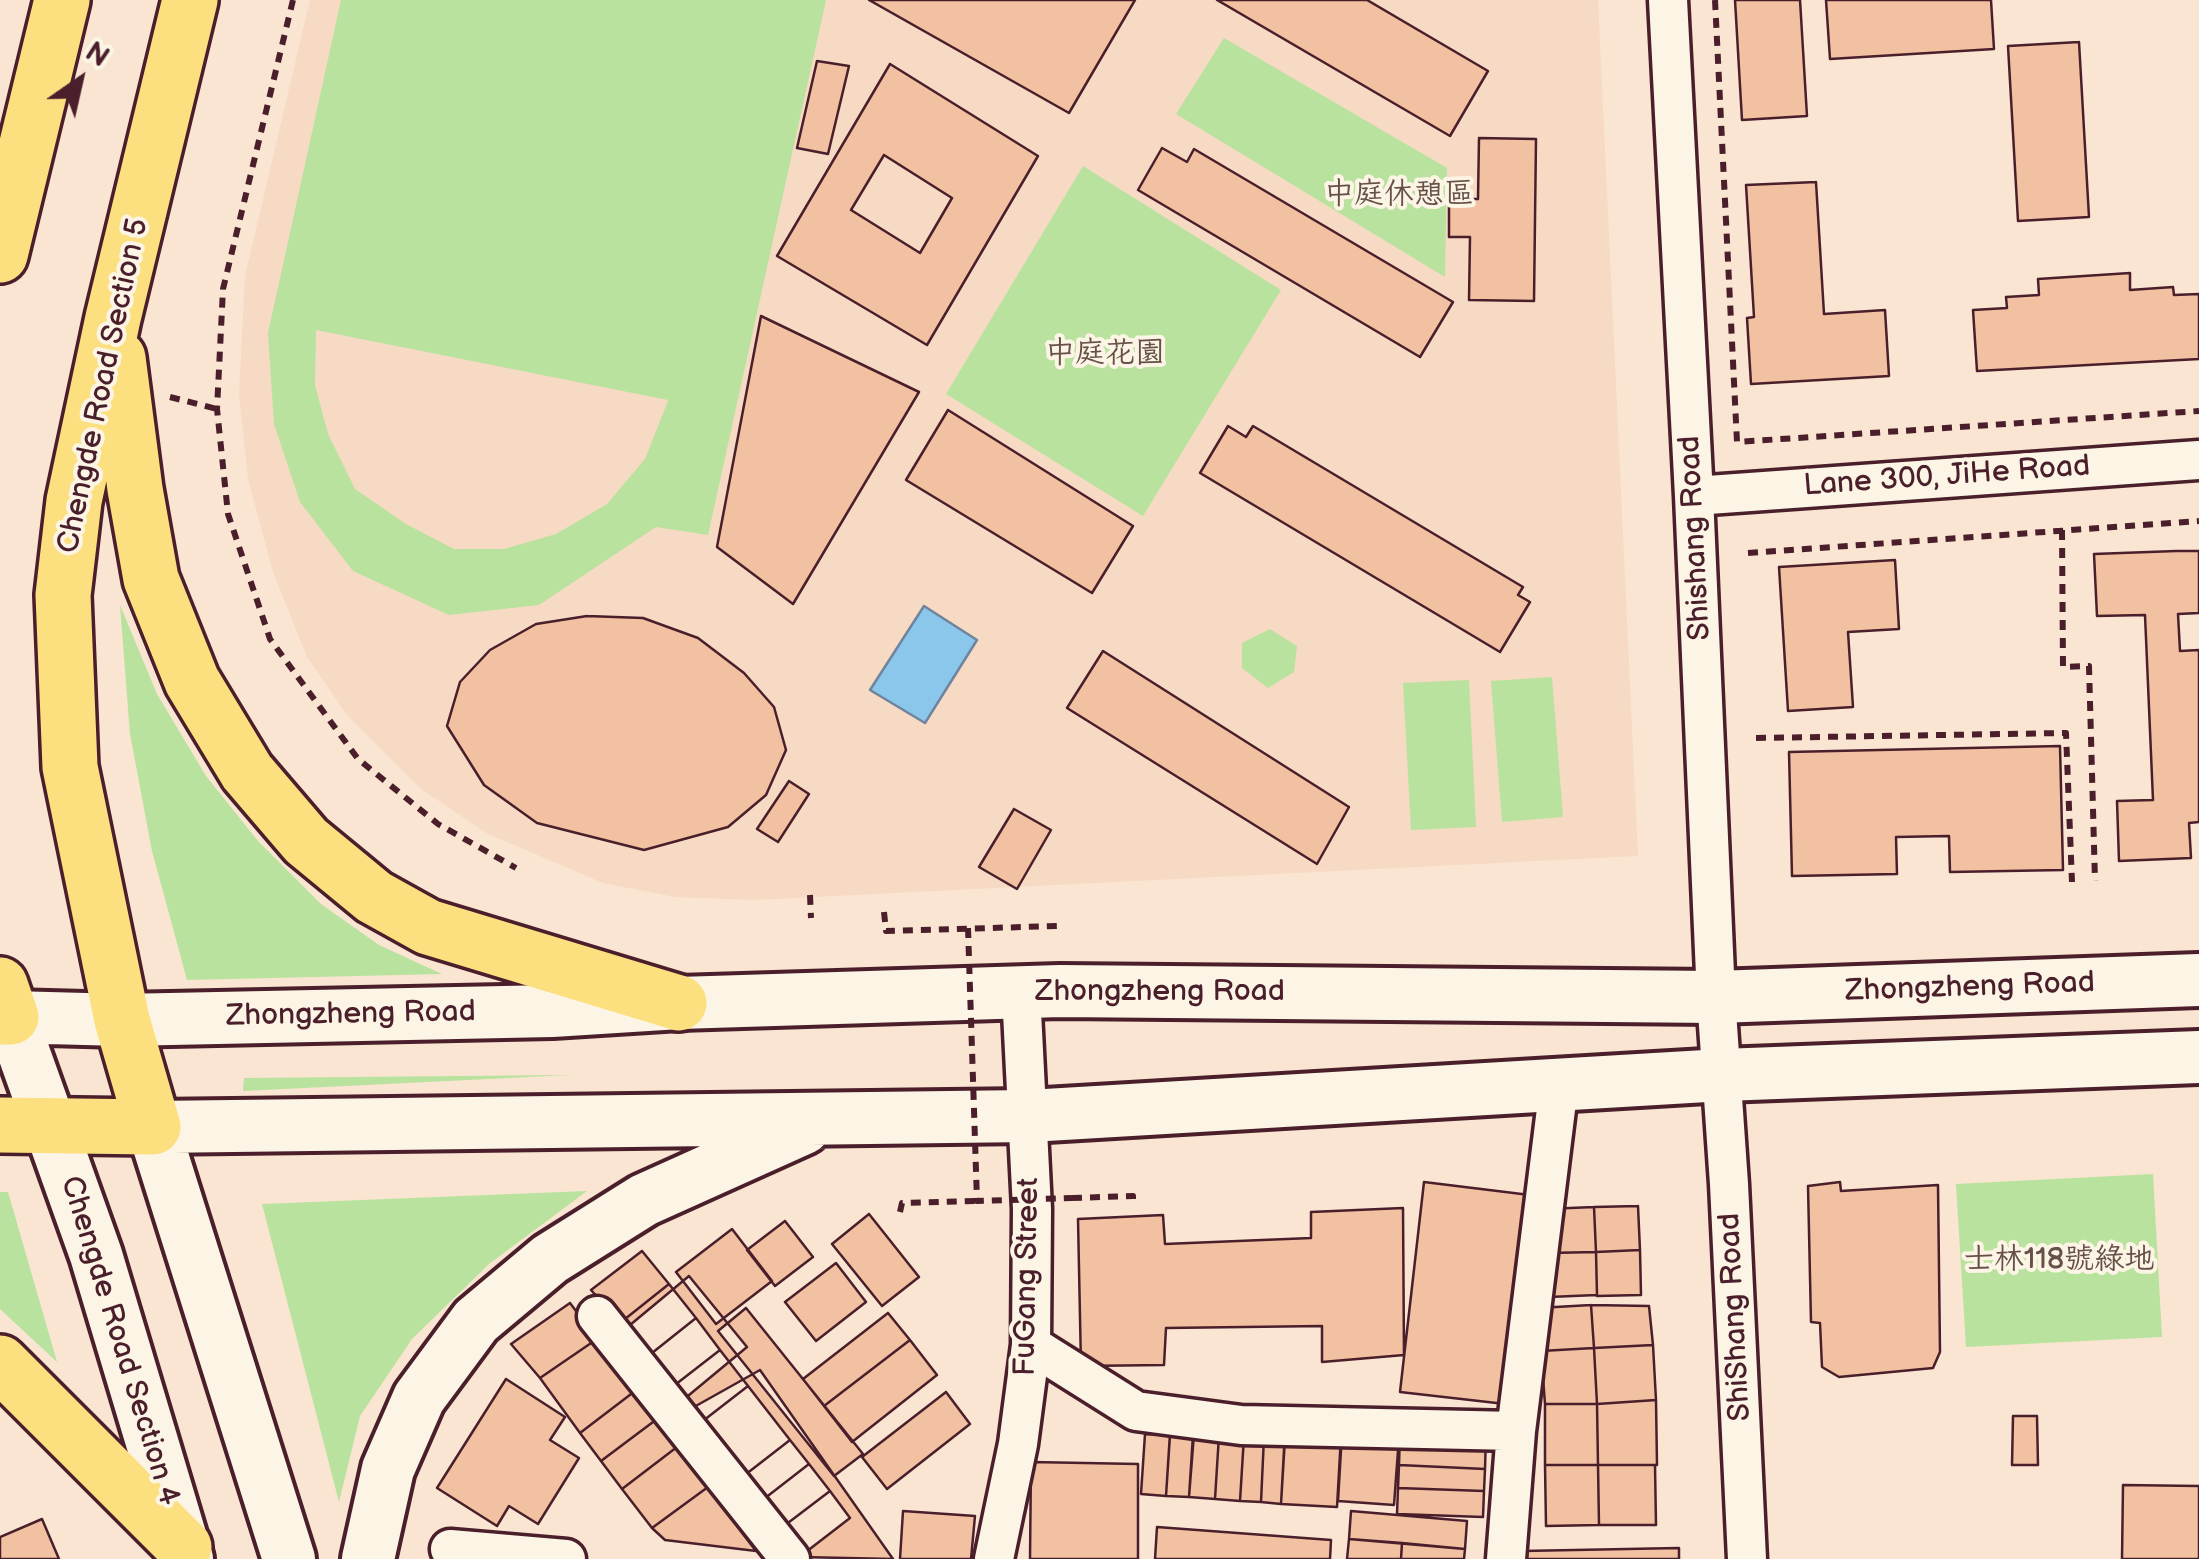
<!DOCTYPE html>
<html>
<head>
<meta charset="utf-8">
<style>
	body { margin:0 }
	#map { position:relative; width:2199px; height:1559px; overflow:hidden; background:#f9e5d1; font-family:"Balsamiq Sans",sans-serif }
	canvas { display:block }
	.north { position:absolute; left:30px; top:30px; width:100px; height:100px; -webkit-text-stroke:8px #fcf5e5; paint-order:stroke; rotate:34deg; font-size:28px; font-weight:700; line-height:40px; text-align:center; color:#4a1f2b }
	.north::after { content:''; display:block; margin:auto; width:35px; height:45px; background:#4a1f2b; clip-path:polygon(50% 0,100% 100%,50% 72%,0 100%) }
</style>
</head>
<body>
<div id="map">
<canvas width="2199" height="1559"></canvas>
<div class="north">N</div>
</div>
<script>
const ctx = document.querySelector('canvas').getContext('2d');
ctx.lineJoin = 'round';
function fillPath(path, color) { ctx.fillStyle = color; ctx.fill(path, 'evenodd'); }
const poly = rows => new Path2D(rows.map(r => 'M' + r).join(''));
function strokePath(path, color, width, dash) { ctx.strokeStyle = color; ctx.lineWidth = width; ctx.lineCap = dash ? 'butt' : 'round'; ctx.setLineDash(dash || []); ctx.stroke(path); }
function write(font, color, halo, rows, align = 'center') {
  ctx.font = font + ' "Balsamiq Sans","LXGW WenKai TC",sans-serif'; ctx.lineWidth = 8; ctx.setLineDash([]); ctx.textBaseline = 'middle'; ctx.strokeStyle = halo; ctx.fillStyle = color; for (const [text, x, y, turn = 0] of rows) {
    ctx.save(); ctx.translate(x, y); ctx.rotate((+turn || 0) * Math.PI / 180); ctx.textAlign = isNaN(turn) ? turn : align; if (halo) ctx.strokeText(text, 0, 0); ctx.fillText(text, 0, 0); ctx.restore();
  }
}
fillPath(poly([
	[310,0,1598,0,1638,856,754,900,675,897,603,883,488,834,421,789,347,715,307,657,273,572,248,479,239,395,245,276]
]), '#f7dac3');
fillPath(poly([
	[341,0,826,0,708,535,656,527,539,605,449,615,353,571,300,502,274,424,268,333],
	[316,330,668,400,668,401,645,459,607,504,556,534,504,549,454,549,406,524,355,489,328,434,315,385],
	[1224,38,1447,168,1445,277,1176,114],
	[1083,166,1281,290,1143,516,946,394],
	[120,605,157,694,206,776,258,841,321,904,379,945,442,974,187,980,152,851,130,734],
	[1270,629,1297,646,1294,672,1268,688,1242,668,1242,643],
	[1552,677,1563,817,1502,822,1491,681],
	[1469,680,1476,827,1411,830,1403,683],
	[570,1075,243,1091,244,1078],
	[2153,1174,2162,1337,1966,1347,1956,1184],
	[587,1191,489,1264,412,1339,360,1416,339,1502,262,1204],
	[0,1192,8,1192,57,1362,0,1309]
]), '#b9e29e');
const water = poly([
	[924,606,977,640,925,723,870,690,924,606]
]);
fillPath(water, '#8ac7eb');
strokePath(water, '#70849e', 2.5);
const building = poly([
	[869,0,1135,0,1069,113,869,0],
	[1217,0,1367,0,1488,71,1450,136,1217,0],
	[1735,0,1800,0,1807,116,1742,120,1735,0],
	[1826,0,1991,0,1994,49,1830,59,1826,0],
	[2079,42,2089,217,2018,221,2008,46,2079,42],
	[817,61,849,66,828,154,797,148,817,61],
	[890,64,1038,156,927,345,777,256,890,64],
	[884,155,952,198,920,253,851,210,884,155],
	[1479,138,1536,139,1534,301,1469,300,1470,237,1449,237,1449,199,1478,199,1479,138],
	[1162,148,1187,162,1194,149,1453,302,1420,357,1138,190,1162,148],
	[1816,182,1824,314,1885,310,1889,376,1751,384,1747,318,1754,317,1746,185,1816,182],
	[2130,273,2130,290,2173,287,2174,295,2199,294,2199,359,1977,371,1973,310,2007,308,2006,297,2039,295,2038,279,2130,273],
	[761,316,919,392,793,604,717,547,761,316],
	[948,410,1133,526,1092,593,906,480,948,410],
	[1228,426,1246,437,1253,426,1523,587,1518,595,1530,602,1500,652,1200,473,1228,426],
	[2176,551,2199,551,2199,613,2178,614,2180,651,2199,650,2199,822,2189,823,2191,858,2119,861,2117,801,2153,800,2145,615,2097,616,2094,554,2176,551],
	[1895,560,1899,629,1848,632,1853,707,1788,711,1779,567,1895,560],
	[587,616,643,618,698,638,744,673,774,707,786,750,766,795,728,827,644,850,537,823,484,785,447,726,460,682,490,650,536,624,587,616],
	[1103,651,1349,807,1317,864,1067,708,1103,651],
	[2060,746,2063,870,1950,872,1949,836,1896,837,1897,874,1792,876,1789,752,2060,746],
	[789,781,809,794,778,842,757,829,789,781],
	[1014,809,1051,830,1017,889,979,867,1014,809],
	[1424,1182,1538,1196,1514,1405,1400,1392,1424,1182],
	[1840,1182,1841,1191,1938,1185,1940,1352,1933,1368,1839,1377,1822,1367,1820,1323,1811,1322,1808,1186,1840,1182],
	[1638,1206,1640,1250,1596,1252,1594,1207,1638,1206],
	[1594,1207,1596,1252,1548,1253,1546,1209,1594,1207],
	[1403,1208,1404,1355,1322,1362,1322,1326,1166,1328,1164,1365,1081,1366,1078,1219,1163,1215,1165,1244,1311,1238,1311,1212,1403,1208],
	[869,1214,919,1277,882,1306,832,1244,869,1214],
	[785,1221,813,1257,775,1286,747,1250,785,1221],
	[732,1229,772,1281,716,1324,676,1272,732,1229],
	[1640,1250,1641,1295,1597,1296,1596,1252,1640,1250],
	[642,1251,669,1284,620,1323,591,1290,642,1251],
	[1596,1252,1597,1295,1549,1297,1548,1253,1596,1252],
	[836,1263,866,1302,816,1341,785,1302,836,1263],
	[689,1276,747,1347,677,1405,618,1335,689,1276],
	[669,1284,696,1318,647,1357,620,1323,669,1284],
	[570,1303,597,1339,540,1378,511,1344,570,1303],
	[1591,1305,1594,1348,1541,1351,1538,1308,1591,1305],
	[1591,1305,1649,1306,1653,1345,1594,1348,1591,1305],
	[746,1308,863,1454,834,1476,718,1331,746,1308],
	[888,1313,910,1340,824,1406,803,1379,888,1313],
	[696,1318,720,1350,671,1388,647,1357,696,1318],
	[597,1339,635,1391,580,1433,540,1378,597,1339],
	[910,1340,937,1375,852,1442,824,1406,910,1340],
	[1653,1345,1656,1400,1597,1404,1594,1348,1653,1345],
	[1594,1348,1597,1404,1545,1404,1541,1351,1594,1348],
	[720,1350,748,1386,699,1424,671,1388,720,1350],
	[760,1370,893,1559,800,1557,694,1407,760,1370],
	[506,1379,565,1417,550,1440,579,1458,538,1524,509,1506,497,1526,437,1488,506,1379],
	[748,1386,790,1440,741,1478,699,1424,748,1386],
	[635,1391,657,1419,601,1461,580,1433,635,1391],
	[946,1392,970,1424,887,1489,862,1457,946,1392],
	[1656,1400,1657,1465,1598,1465,1597,1404,1656,1400],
	[1545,1404,1597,1404,1598,1465,1545,1465,1545,1404],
	[2013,1416,2037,1416,2038,1465,2012,1465,2013,1416],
	[657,1419,677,1447,622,1489,601,1461,657,1419],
	[1400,1431,1486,1435,1485,1469,1399,1465,1400,1431],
	[1285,1432,1341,1436,1337,1507,1281,1504,1285,1432],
	[1170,1433,1193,1435,1189,1497,1166,1496,1170,1433],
	[1342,1433,1399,1437,1394,1505,1338,1501,1342,1433],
	[1145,1434,1170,1435,1166,1496,1141,1494,1145,1434],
	[1194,1434,1219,1435,1215,1499,1189,1497,1194,1434],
	[1219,1435,1244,1437,1240,1501,1215,1499,1219,1435],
	[1244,1436,1264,1437,1261,1502,1240,1501,1244,1436],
	[1264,1437,1285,1438,1281,1504,1261,1502,1264,1437],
	[790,1440,809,1464,760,1502,741,1478,790,1440],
	[677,1447,708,1487,652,1528,622,1489,677,1447],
	[1031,1462,1138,1464,1138,1559,1030,1559,1031,1462],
	[809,1464,830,1491,780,1529,760,1502,809,1464],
	[1399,1465,1485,1469,1484,1491,1398,1488,1399,1465],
	[1545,1465,1598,1465,1599,1525,1546,1526,1545,1465],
	[1598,1465,1655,1465,1656,1525,1599,1525,1598,1465],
	[2123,1485,2199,1486,2199,1559,2122,1559,2123,1485],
	[708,1487,756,1551,665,1540,652,1528,708,1487],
	[1398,1488,1484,1491,1483,1517,1397,1514,1398,1488],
	[830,1491,850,1518,802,1555,780,1529,830,1491],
	[903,1511,975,1516,971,1559,900,1559,903,1511],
	[1351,1511,1467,1521,1465,1549,1349,1539,1351,1511],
	[42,1519,59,1559,0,1559,0,1537,42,1519],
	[1157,1527,1331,1540,1330,1559,1155,1559,1157,1527],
	[1349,1539,1402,1543,1401,1559,1347,1559,1349,1539],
	[1402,1543,1465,1549,1464,1559,1401,1559,1402,1543],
	[1679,1548,1679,1559,1522,1559,1522,1551,1679,1548]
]);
fillPath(building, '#f1c1a1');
strokePath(building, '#4a1f2b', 2.5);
const street = poly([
	[1668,0,1694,496,1716,997,1729,1184,1747,1559],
	[1694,496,2199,460],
	[597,1316,790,1559],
	[1031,1345,1136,1411,1241,1425,1516,1431],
	[450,1549,566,1559],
	[994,1559,1018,1444,1031,1345,1032,1209,1021,992],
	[1506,1559,1516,1431,1559,1085]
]);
const secondary = poly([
	[187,1559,96,1255,11,1017,122,1020,552,1011,679,1003,1060,991,1716,997,2199,980],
	[289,1559,153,1127,1029,1116,1723,1075,2199,1057],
	[368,1559,388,1469,419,1398,476,1321,550,1259,644,1200,804,1128]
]);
const primary = poly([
	[0,255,62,0],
	[118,358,135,489,151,579,192,681,247,772,306,841,374,897,428,927,679,1003],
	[0,985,11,1017,0,1017],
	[0,1125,153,1127,122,1020,70,767,63,595,74,501,113,318,190,0],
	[0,1363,184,1547]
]);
strokePath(street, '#4a1f2b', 45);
strokePath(secondary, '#4a1f2b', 60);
strokePath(primary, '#4a1f2b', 62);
strokePath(poly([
	[293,0,223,289,217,409,228,514,270,639,358,759,438,824,516,868],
	[1715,0,1737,442,2199,411],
	[170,397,217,409],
	[2062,530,2063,667,2089,666,2095,881],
	[1748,553,2199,521],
	[1756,738,2066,733,2072,882],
	[810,895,811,918],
	[884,912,886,931,1059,926],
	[1072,1198,1133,1196,1133,1206],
	[900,1212,902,1203,977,1201]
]), '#4a1f2b', 6, [10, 8]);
strokePath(street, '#fcf5e5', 38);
strokePath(secondary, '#fcf5e5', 52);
strokePath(primary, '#fce080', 55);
strokePath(poly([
	[968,928,977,1201,1072,1198]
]), '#4a1f2b', 6, [10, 8]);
write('30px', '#665048', '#fcf5e5', [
	["中庭休憩區",1399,195],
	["中庭花園",1105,354],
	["士林118號綠地",2059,1260]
]);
write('30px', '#4a1f2b', '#fcf5e5', [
	["Chengde Road Section 5",104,386,-78],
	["Lane 300, JiHe Road",1947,477,-4],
	["Shishang Road",1696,538,-93],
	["Zhongzheng Road",1970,988,-2],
	["Zhongzheng Road",1160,992],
	["Zhongzheng Road",351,1015,-1],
	["FuGang Street",1028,1277,-89],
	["ShiShang Road",1736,1317,-93],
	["Chengde Road Section 4",119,1341,73]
]);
</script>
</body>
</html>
